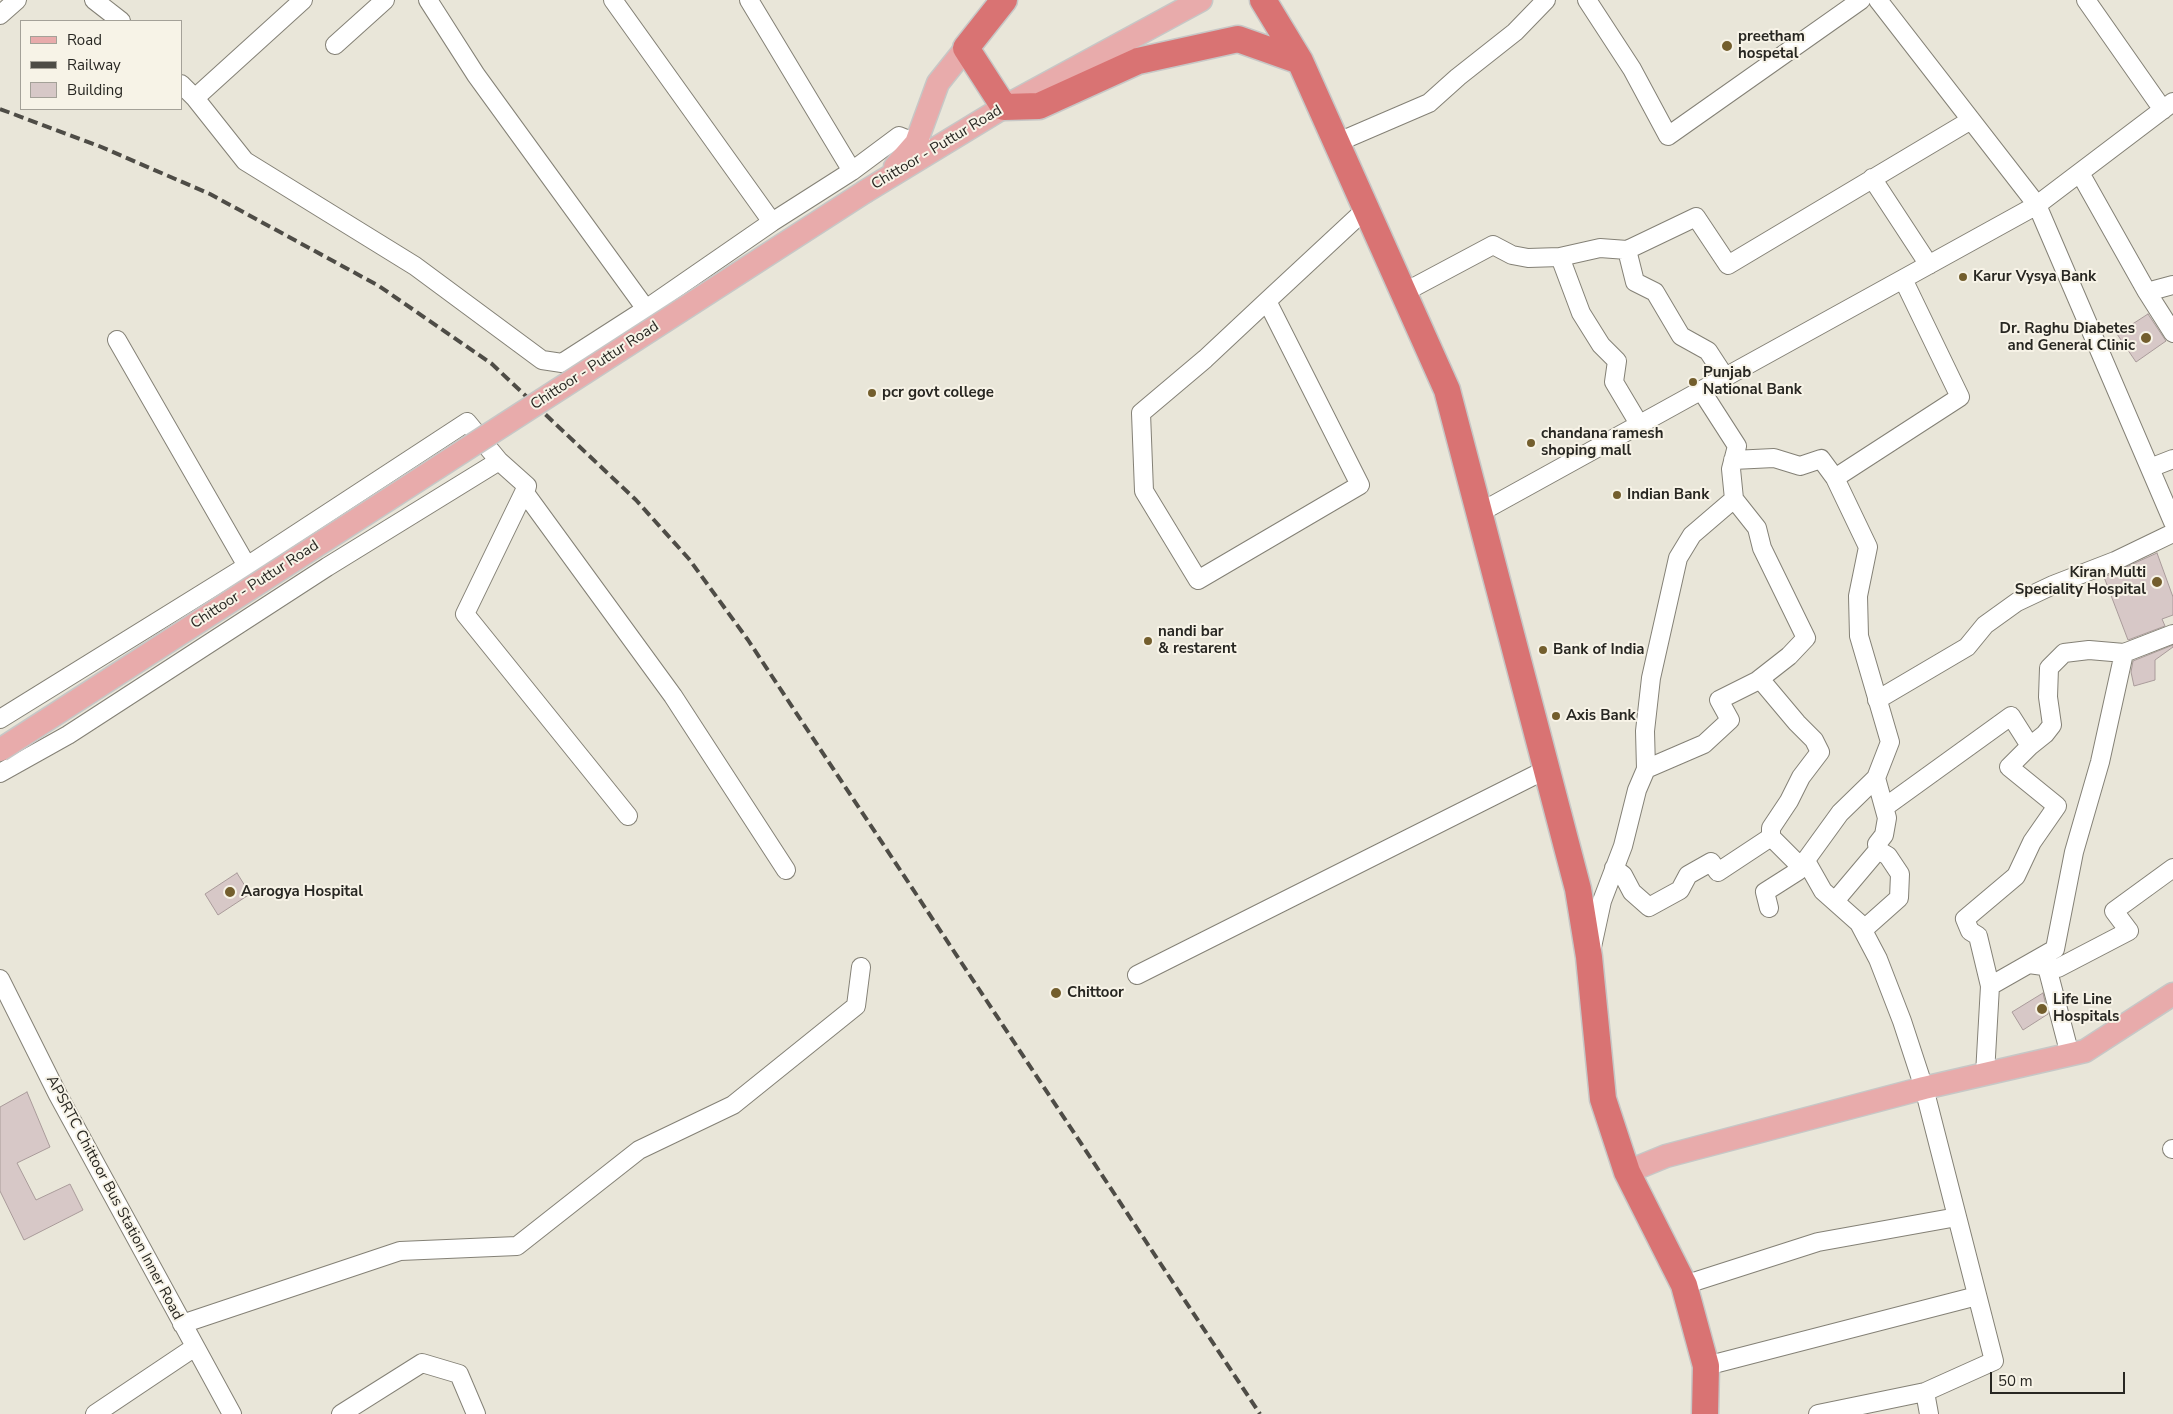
<!DOCTYPE html>
<html>
<head>
<meta charset="utf-8">
<style>
	body { margin:0 }
	#map { position:relative; width:2173px; height:1414px; overflow:hidden; background:#e9e6d9; font-family:"Nunito Sans",sans-serif }
	canvas { display:block }
	.legend { position:absolute; left:20px; top:20px; width:162px; height:90px; box-sizing:border-box; background:#f7f3e7; border:1px solid #a4a198; margin:0; padding:6px 9px; list-style:none; font-size:15px; color:#282722 }
	.legend li { display:flex; align-items:center; gap:10px; height:25px }
	.legend b { width:25px; border:1px solid #a4a198 }
	.scale { position:absolute; left:1990px; top:1372px; width:135px; height:22px; box-sizing:border-box; border:2px solid #282722; border-top:0; padding-left:6px; font-size:15px; line-height:18px; white-space:nowrap; color:#282722; -webkit-text-stroke:4px #f7f3e7; paint-order:stroke }
</style>
</head>
<body>
<div id="map">
<canvas width="2173" height="1414"></canvas>
<ul class="legend">
<li><b style="height:6px;background:#e8abab"></b>Road</li>
<li><b style="height:6px;background:#4e4c46"></b>Railway</li>
<li><b style="height:14px;background:#d7c8c7"></b>Building</li>
</ul>
<div class="scale">50 m</div>
</div>
<script>
const ctx = document.querySelector('canvas').getContext('2d');
ctx.lineJoin = 'round';
function fillPath(path, color) { ctx.fillStyle = color; ctx.fill(path, 'evenodd'); }
const poly = rows => new Path2D(rows.map(r => 'M' + r).join(''));
function strokePath(path, color, width, dash) { ctx.strokeStyle = color; ctx.lineWidth = width; ctx.lineCap = dash ? 'butt' : 'round'; ctx.setLineDash(dash || []); ctx.stroke(path); }
function write(font, color, halo, rows, align = 'center') {
  ctx.font = font + ' "Nunito Sans",sans-serif'; ctx.lineWidth = 4; ctx.setLineDash([]); ctx.textBaseline = 'middle'; ctx.strokeStyle = halo; ctx.fillStyle = color; for (const [text, x, y, turn = 0] of rows) {
    ctx.save(); ctx.translate(x, y); ctx.rotate((+turn || 0) * Math.PI / 180); ctx.textAlign = isNaN(turn) ? turn : align; if (halo) ctx.strokeText(text, 0, 0); ctx.fillText(text, 0, 0); ctx.restore();
  }
}
const building = poly([
	[2148,314,2166,341,2136,362,2117,334,2148,314],
	[2157,553,2173,597,2173,615,2162,619,2165,626,2128,640,2104,577,2157,553],
	[2173,645,2173,647,2155,660,2155,680,2134,686,2131,672,2133,661,2173,645],
	[237,873,250,894,218,915,205,894,237,873],
	[2043,993,2048,1014,2023,1030,2012,1012,2043,993],
	[27,1092,50,1147,17,1163,36,1200,70,1184,83,1210,24,1240,0,1191,0,1107,27,1092]
]);
fillPath(building, '#d7c8c7');
strokePath(building, '#a99b9a', 1);
const minor = poly([
	[94,0,121,21],
	[428,0,476,75,646,309],
	[613,0,772,222],
	[749,0,852,171,899,136,926,147],
	[1587,0,1632,69,1668,136,1861,0],
	[1878,0,2037,205,2173,522],
	[2086,0,2163,110],
	[0,15,17,0],
	[335,45,385,0],
	[181,84,195,98,303,0],
	[195,98,245,161,415,266,542,360,562,363,646,309,772,222,852,171],
	[1336,143,1429,103,1458,77,1515,32,1546,0],
	[2080,173,2147,292,2173,285],
	[1872,178,1929,265],
	[1627,250,1635,282,1655,292,1681,336,1708,351,1725,377],
	[1560,257,1581,313,1601,345,1617,361,1614,382,1639,424],
	[2147,292,2173,333],
	[1403,293,1493,245,1512,255,1528,258,1560,257,1600,248,1627,250,1696,217,1728,265,1971,120],
	[1267,301,1360,485,1198,580,1144,491,1141,413,1205,359,1267,301,1366,209],
	[117,340,247,566],
	[1733,460,1774,458,1800,466,1821,459,1835,478,1960,397,1903,279],
	[2150,468,2173,459],
	[527,486,465,614,628,816],
	[1479,513,2037,205,2173,102],
	[1760,679,1797,723,1814,740,1820,752,1801,777,1789,801,1771,828,1771,837],
	[1877,700,1967,647,1985,625,2017,602,2053,585,2115,561,2173,533],
	[0,719,247,566,467,422,499,461,527,486,525,493,673,696,786,870],
	[1646,769,1704,744,1730,720,1719,700,1757,681,1789,656,1806,638,1762,548,1757,528,1734,499],
	[0,773,68,735,327,567,499,461],
	[1876,778,1887,818,1884,835,1877,844,1878,850],
	[1885,807,2011,716,2030,746],
	[1806,861,1823,891,1859,923,1878,959,1902,1021,1924,1088,1994,1361,1925,1392,1929,1414],
	[1614,868,1623,875,1632,892,1649,907,1680,890,1688,875,1711,862,1718,872,1771,837,1801,867],
	[1835,901,1878,850,1888,856,1900,874,1899,898,1863,930],
	[1769,908,1765,892,1798,871,1840,813,1876,778,1890,742,1859,636,1858,596,1868,547,1835,478],
	[1592,947,1602,901,1623,846,1637,790,1646,769,1645,731,1651,678,1678,558,1692,535,1734,499,1731,469,1737,446,1701,390],
	[2029,964,2058,968,2129,931,2114,911,2173,868],
	[2047,967,2070,1055],
	[1137,975,1547,769],
	[0,979,58,1095,232,1414],
	[1990,986,1978,936,1970,931,1965,919,2016,876,2032,842,2057,806,2009,767,2030,746,2045,734,2052,725,2048,697,2049,668,2064,653,2089,650,2124,653],
	[1985,1074,1990,986,2055,949,2074,852,2100,762,2124,653,2173,634],
	[2172,1149,2173,1149],
	[1684,1285,1818,1242,1957,1217],
	[182,1324,400,1251,517,1246,639,1150,733,1105,856,1006,861,967],
	[1706,1366,1977,1296],
	[95,1414,195,1347],
	[341,1414,422,1363,459,1374,476,1414],
	[1818,1414,1925,1392]
]);
const major = poly([
	[895,167,916,143,938,83,966,48],
	[866,191,1004,107,1201,0],
	[1627,1172,1666,1156,1924,1088,2085,1051,2173,994]
]);
const highway = poly([
	[1004,0,966,48,1004,107,1039,106,1138,61,1238,39,1300,61],
	[1263,0,1300,61,1447,390,1578,889,1589,957,1603,1099,1627,1172,1684,1285,1706,1366,1705,1414]
]);
strokePath(minor, '#848176', 20);
strokePath(major, '#c7c7c6', 25);
strokePath(highway, '#c7c7c6', 29);
strokePath(minor, '#fff', 18);
strokePath(major, '#e8abab', 22);
strokePath(highway, '#d97373', 26);
strokePath(poly([
	[0,109,99,146,210,194,379,286,492,364,636,500,689,559,748,640,1260,1414]
]), '#4e4c46', 4, [10, 5]);
const majorBridge = poly([
	[0,750,866,191]
]);
strokePath(majorBridge, '#c7c7c6', 25, []);
strokePath(majorBridge, '#e8abab', 22);
for (const [x, y, r, color] of [
	[1727,46,6,"#735e2d"],
	[1963,277,5,"#735e2d"],
	[2146,338,6,"#735e2d"],
	[1693,382,5,"#735e2d"],
	[872,393,5,"#735e2d"],
	[1531,443,5,"#735e2d"],
	[1617,495,5,"#735e2d"],
	[2157,582,6,"#735e2d"],
	[1148,641,5,"#735e2d"],
	[1543,650,5,"#735e2d"],
	[1556,716,5,"#735e2d"],
	[230,892,6,"#735e2d"],
	[1056,993,6,"#735e2d"],
	[2042,1009,6,"#735e2d"]
]) { const dot = new Path2D(); dot.arc(x, y, r, 0, 2 * Math.PI); ctx.fillStyle = color; ctx.fill(dot); strokePath(dot, '#f7f3e7', 2); }
write('bold 15px', '#282722', '#f7f3e7', [
	["preetham",1738,37],
	["hospetal",1738,54],
	["Karur Vysya Bank",1973,277],
	["Dr. Raghu Diabetes",2135,329,"right"],
	["and General Clinic",2135,346,"right"],
	["Punjab",1703,373],
	["National Bank",1703,390],
	["pcr govt college",882,393],
	["chandana ramesh",1541,434],
	["shoping mall",1541,451],
	["Indian Bank",1627,495],
	["Kiran Multi",2146,573,"right"],
	["Speciality Hospital",2146,590,"right"],
	["nandi bar",1158,632],
	["& restarent",1158,649],
	["Bank of India",1553,650],
	["Axis Bank",1566,716],
	["Aarogya Hospital",241,892],
	["Chittoor",1067,993],
	["Life Line",2053,1000],
	["Hospitals",2053,1017]
], 'left');
write('15px', '#282722', '#f7f3e7', [
	["Chittoor - Puttur Road",937,148,-31],
	["Chittoor - Puttur Road",595,366,-33],
	["Chittoor - Puttur Road",255,585,-33],
	["APSRTC Chittoor Bus Station Inner Road",114,1198,62]
]);
</script>
</body>
</html>
